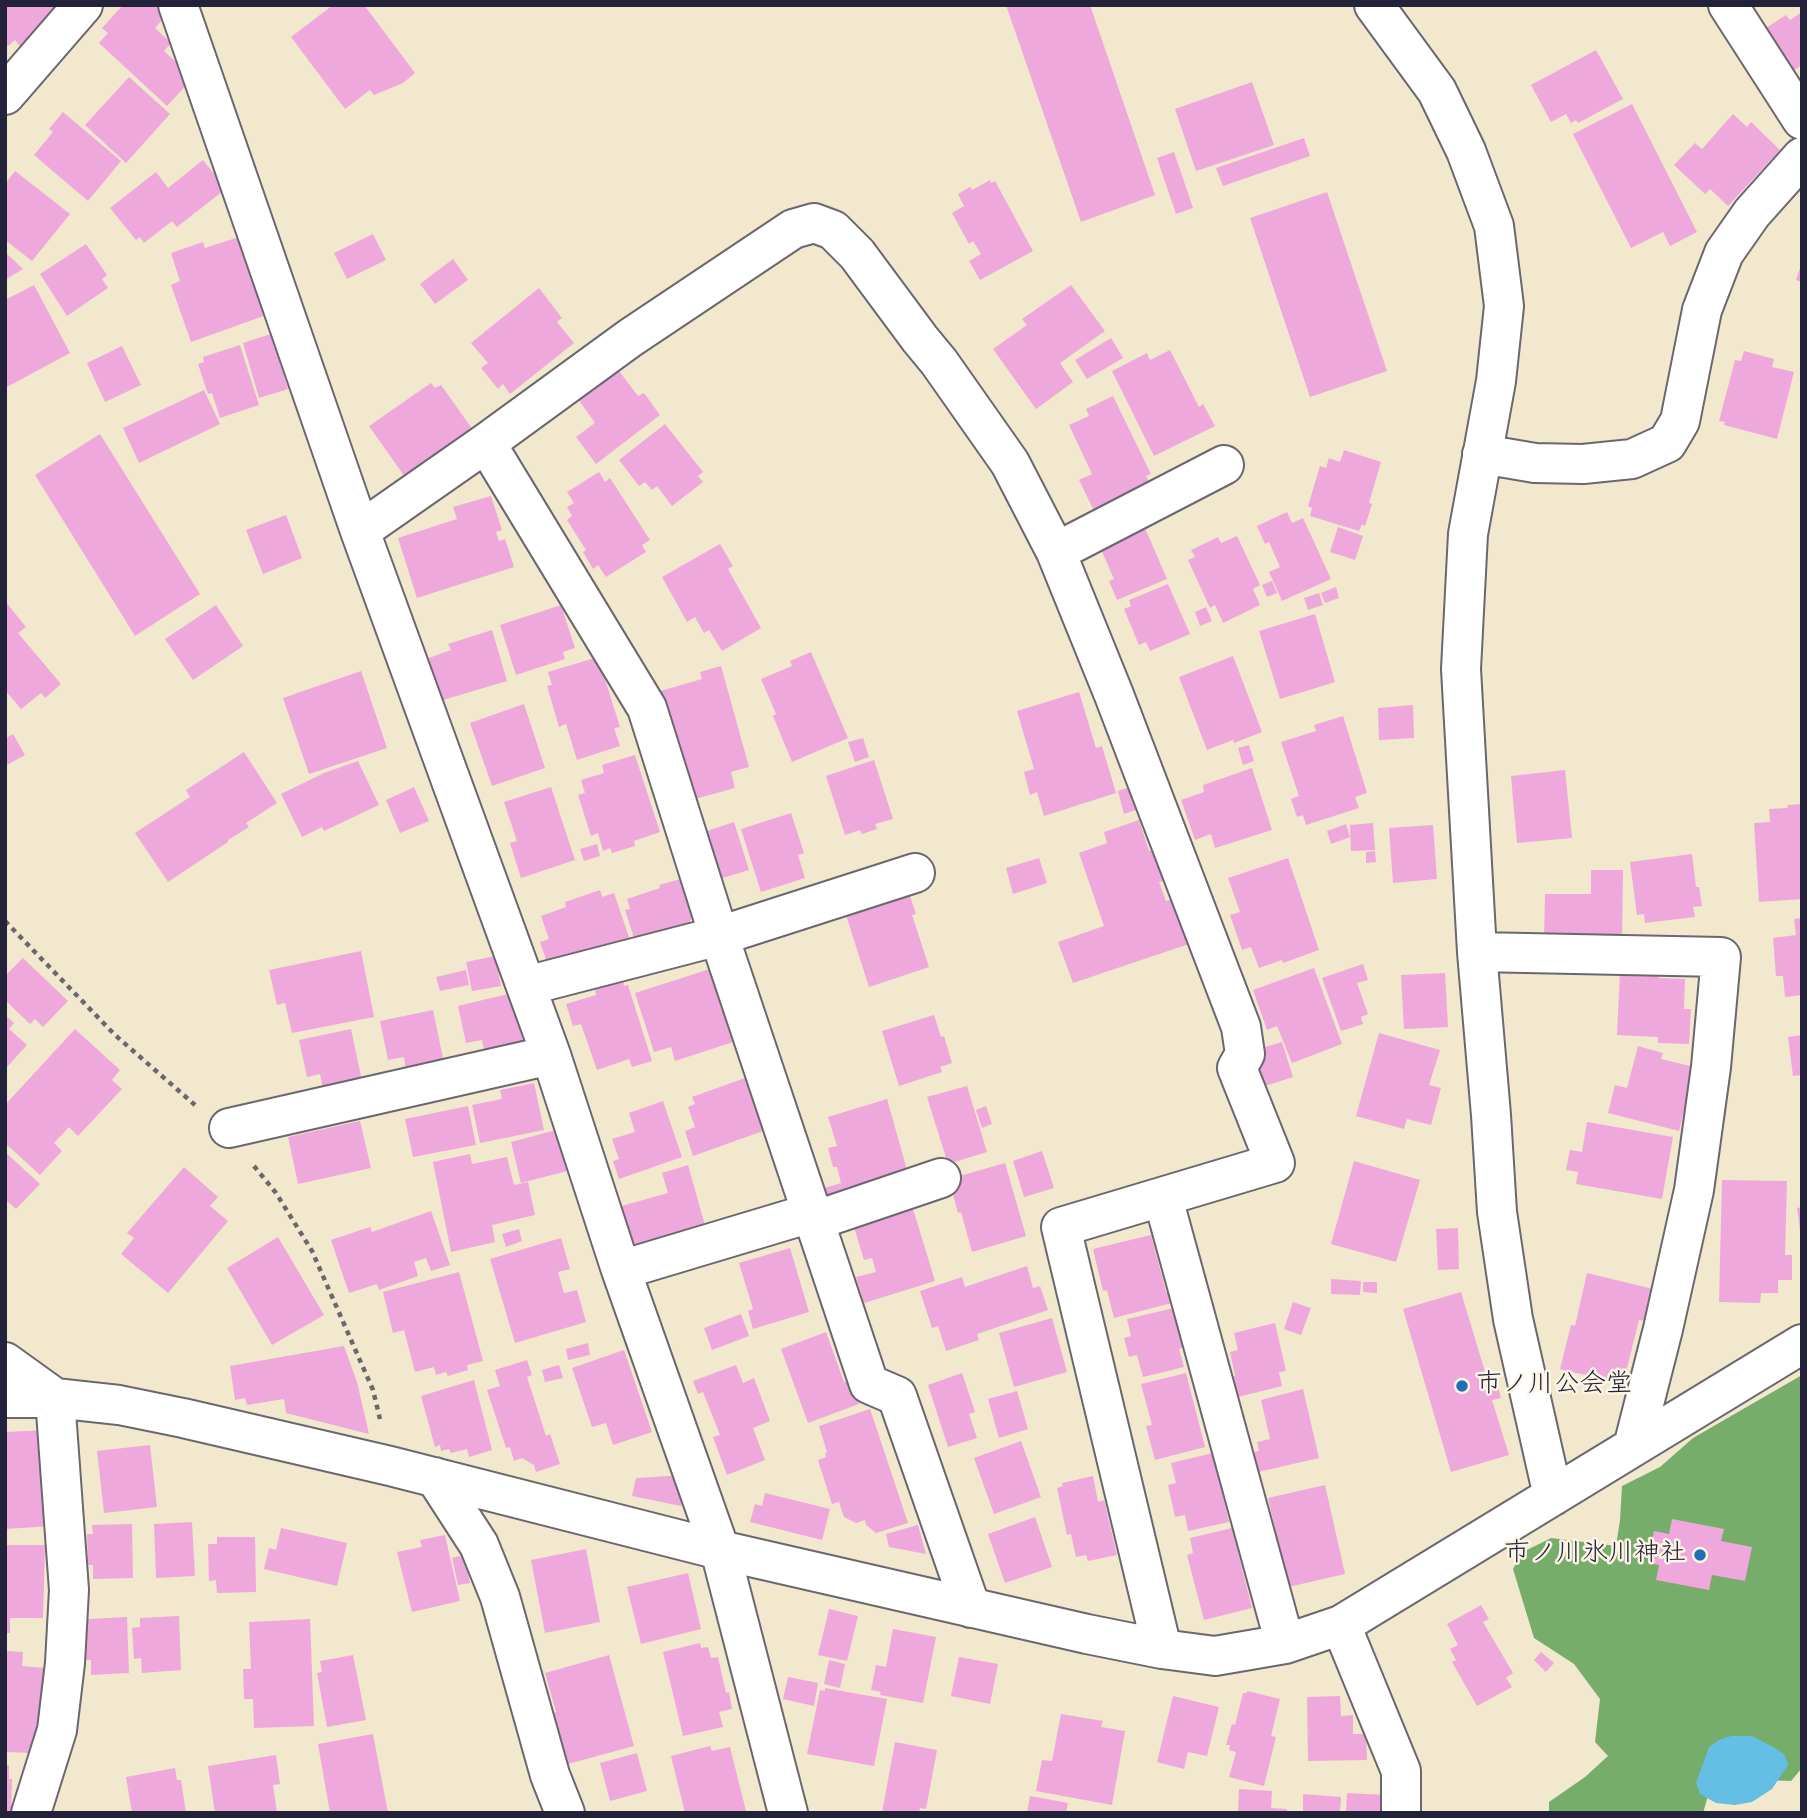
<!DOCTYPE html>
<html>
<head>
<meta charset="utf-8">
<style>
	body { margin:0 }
	#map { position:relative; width:1807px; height:1818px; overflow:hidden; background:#f1e8cd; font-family:Mynerve,sans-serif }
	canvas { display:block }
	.frame { position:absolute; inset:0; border:7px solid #22223b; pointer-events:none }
</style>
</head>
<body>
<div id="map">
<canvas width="1807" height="1818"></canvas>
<div class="frame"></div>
</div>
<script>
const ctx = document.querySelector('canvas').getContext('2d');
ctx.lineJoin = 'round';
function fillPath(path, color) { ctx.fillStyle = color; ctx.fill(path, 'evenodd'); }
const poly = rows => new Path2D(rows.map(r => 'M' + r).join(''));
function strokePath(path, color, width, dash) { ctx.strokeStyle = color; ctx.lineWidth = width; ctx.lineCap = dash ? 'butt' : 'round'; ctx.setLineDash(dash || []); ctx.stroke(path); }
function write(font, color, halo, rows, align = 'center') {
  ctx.font = font + ' Mynerve,"Klee One",sans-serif'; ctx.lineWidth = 5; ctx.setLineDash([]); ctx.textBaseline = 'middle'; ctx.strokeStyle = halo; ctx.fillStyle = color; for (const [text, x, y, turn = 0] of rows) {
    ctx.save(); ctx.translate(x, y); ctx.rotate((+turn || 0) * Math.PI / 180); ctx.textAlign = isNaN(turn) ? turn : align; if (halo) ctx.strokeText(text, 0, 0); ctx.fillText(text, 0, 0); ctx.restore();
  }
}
fillPath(poly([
	[1802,1375,1802,1768,1791,1781,1739,1779,1712,1782,1703,1813,1549,1813,1549,1802,1585,1777,1608,1756,1595,1742,1600,1699,1574,1664,1534,1638,1513,1569,1523,1552,1551,1538,1616,1546,1620,1520,1622,1486,1660,1467,1693,1438]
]), '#77ad6b');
fillPath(poly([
	[1731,1736,1752,1736,1775,1748,1784,1754,1788,1765,1772,1789,1752,1802,1735,1805,1716,1803,1700,1794,1696,1783,1709,1747,1719,1740]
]), '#65bee3');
fillPath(poly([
	[5,5,55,5,62,13,21,48,15,40,8,46,5,43],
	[123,5,162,5,169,12,155,28,171,43,164,51,193,78,167,106,99,43,108,33,102,28],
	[333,5,364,5,415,73,403,83,374,95,370,90,345,109,291,37],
	[1006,5,1090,5,1155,195,1081,222],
	[1802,12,1802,65,1793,71,1766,28,1786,15,1790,20],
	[1596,50,1623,99,1578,123,1576,120,1571,123,1566,114,1551,122,1531,85],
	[129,77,170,114,126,163,85,125],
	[1252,82,1274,145,1196,171,1175,109],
	[1632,104,1697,232,1670,246,1663,232,1631,248,1573,134],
	[63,112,121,161,88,201,34,155,53,132,49,129],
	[1733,114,1747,127,1751,122,1780,150,1728,206,1710,189,1705,194,1674,165,1695,143,1702,149],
	[1304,138,1310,156,1223,186,1216,168],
	[1174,152,1193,208,1176,214,1157,158],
	[203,160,223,185,219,187,223,191,177,227,172,221,144,243,140,237,136,240,110,208,156,172,168,188],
	[15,171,70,214,32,261,5,240,5,184],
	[990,180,991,183,995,181,1033,251,980,280,969,261,981,254,973,241,969,244,952,213,964,206,958,194,970,187,972,190],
	[1327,192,1387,371,1310,397,1250,218],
	[373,234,386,260,347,279,334,253],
	[245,235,272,313,191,342,171,285,180,281,171,253,203,242,205,248],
	[86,244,107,275,102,279,108,288,67,316,40,274],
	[5,252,23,269,5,280],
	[453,259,468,280,435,304,420,284],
	[1801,265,1802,265,1802,282,1796,280],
	[34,285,70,353,5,388,5,300],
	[1071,285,1105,331,1060,363,1073,382,1036,409,993,349,1027,325,1022,319],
	[539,288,562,318,557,322,574,343,510,394,503,384,498,389,481,368,488,363,471,343],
	[271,334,288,389,259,398,243,343],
	[1111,338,1123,358,1087,379,1075,360],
	[240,345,259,405,220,418,212,393,208,394,198,364,204,362,203,357],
	[122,346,141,385,105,402,87,363],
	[1170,350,1199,407,1203,404,1215,426,1154,456,1112,371,1147,353,1150,360],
	[1744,351,1774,359,1772,367,1794,372,1777,439,1724,425,1725,422,1719,421,1735,360,1741,361],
	[619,371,638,396,644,393,660,415,596,464,576,437,595,423,576,396,600,377,604,382],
	[431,383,435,388,441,385,473,430,405,477,369,426],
	[204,390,220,424,139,463,123,428],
	[1113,396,1151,474,1146,476,1151,485,1095,513,1079,480,1092,474,1069,425,1089,416,1086,409],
	[665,424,703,472,698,476,703,482,672,506,657,486,652,490,645,482,639,486,619,460],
	[100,434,200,594,135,636,35,475],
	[1344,450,1381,462,1369,503,1372,504,1365,526,1362,524,1359,531,1310,516,1312,508,1308,506,1320,466,1326,468,1329,458,1340,462],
	[599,472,605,482,610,478,650,540,642,545,646,552,606,577,598,565,593,569,583,552,586,550,567,520,572,516,567,507,574,503,567,492],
	[491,496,502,530,496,532,499,541,505,539,514,567,417,598,398,538,457,519,453,507],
	[1287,512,1292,523,1303,518,1331,579,1282,601,1269,572,1280,567,1269,542,1265,544,1257,526],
	[286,515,302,558,263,574,246,530],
	[1338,527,1363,536,1355,560,1330,552],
	[1145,528,1167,579,1117,600,1109,581,1114,579,1100,547],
	[1237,536,1260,585,1253,589,1260,605,1223,623,1215,605,1210,608,1188,560,1195,557,1191,550,1218,537,1221,543],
	[720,544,733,566,728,569,761,628,722,651,709,630,704,633,695,617,687,622,662,577],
	[1272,581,1277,593,1267,597,1262,585],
	[1168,584,1190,634,1150,651,1146,642,1139,645,1124,609,1131,606,1129,600],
	[1336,587,1339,598,1325,603,1321,593],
	[1319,593,1323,605,1308,610,1304,598],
	[5,601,26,627,18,633,61,684,45,698,41,693,21,709,5,690],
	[216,605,243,646,193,680,165,639],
	[561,605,575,648,563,652,565,659,516,675,500,625],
	[1206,607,1212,621,1200,626,1195,612],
	[1315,614,1335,682,1280,699,1259,631],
	[492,630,507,681,443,700,440,689,435,692,426,659,451,650,448,644],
	[811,652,848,738,792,762,773,716,776,714,761,679,792,666,790,661],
	[1233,656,1262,732,1234,743,1233,740,1207,750,1179,677],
	[598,657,620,727,614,728,620,746,577,760,566,724,559,727,547,686,552,685,548,672],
	[721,666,749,767,731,772,735,788,691,800,657,692,702,679,700,672],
	[361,671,387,748,309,774,283,698],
	[1079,692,1096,748,1102,746,1116,793,1044,816,1037,792,1030,795,1024,772,1034,769,1017,711],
	[524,704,545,768,492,786,470,723],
	[1413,705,1414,738,1379,740,1378,708],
	[1343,716,1367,793,1355,797,1359,808,1306,825,1303,815,1297,817,1291,799,1299,796,1281,742,1316,731,1314,725],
	[13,734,25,755,5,766,5,739],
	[863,738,869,757,855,762,848,742],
	[1249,745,1254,761,1243,765,1238,748],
	[244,752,277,803,246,823,249,827,228,840,228,842,168,882,135,833,190,797,186,790],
	[635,755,660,832,634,841,635,846,612,853,610,848,603,851,598,833,591,836,578,795,585,793,581,780,604,773,602,765],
	[874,760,893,819,875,824,877,829,862,834,860,830,845,835,826,776],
	[358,761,379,805,324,831,322,827,302,837,281,794,324,773],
	[1252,768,1272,830,1215,848,1211,834,1195,840,1181,800,1204,792,1203,785],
	[1565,770,1572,838,1517,843,1511,776],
	[414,787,429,821,400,833,386,800],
	[551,787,575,860,521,878,510,843,517,841,504,802],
	[1130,787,1136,810,1124,814,1118,791],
	[1802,804,1802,899,1759,902,1754,823,1770,822,1769,809,1788,808,1787,805],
	[791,813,804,853,798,855,805,878,761,892,741,829],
	[1139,820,1149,851,1152,850,1163,881,1159,882,1166,901,1177,898,1192,943,1073,983,1058,942,1104,926,1079,853,1107,843,1104,832],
	[734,822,749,870,716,880,701,833],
	[1373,823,1375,850,1351,851,1350,825],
	[1346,824,1350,837,1331,844,1327,831],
	[1433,825,1437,879,1393,883,1389,828],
	[597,844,600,856,584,861,580,849],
	[1375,851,1376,862,1366,863,1366,852],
	[1692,854,1696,887,1699,887,1702,906,1693,907,1695,917,1645,923,1644,914,1637,915,1630,862],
	[1039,858,1047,883,1013,894,1006,868],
	[1288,858,1319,950,1283,963,1282,960,1259,968,1251,947,1242,950,1230,915,1240,912,1228,878],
	[1591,870,1623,870,1622,941,1544,941,1545,894,1591,894],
	[684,878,694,912,689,924,635,941,625,910,630,909,627,899,660,888,659,885],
	[600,890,602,897,614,893,631,943,548,965,540,942,549,939,541,916,566,907,565,902],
	[908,890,916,914,912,915,929,967,869,987,845,912],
	[1802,918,1802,995,1785,997,1783,976,1776,976,1773,938,1796,935,1794,919],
	[361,951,374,1017,292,1033,285,1003,277,1005,269,970],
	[495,956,501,986,472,991,466,962],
	[23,958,68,1001,43,1027,35,1019,30,1024,5,1000,5,976],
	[1363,964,1368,980,1357,983,1368,1014,1361,1017,1363,1024,1341,1031,1322,978],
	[1314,968,1342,1044,1292,1063,1277,1026,1267,1030,1253,990],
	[710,969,724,1016,728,1015,736,1041,675,1061,671,1047,654,1052,635,993],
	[466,970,469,985,440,991,436,977],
	[1620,971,1659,972,1659,978,1685,979,1684,1009,1691,1009,1689,1044,1658,1043,1658,1037,1617,1035],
	[1445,973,1448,1027,1404,1029,1401,975],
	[623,980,624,986,628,985,652,1061,632,1067,629,1059,597,1070,581,1024,573,1026,566,1004,596,995,595,989],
	[512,993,524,1045,485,1054,482,1040,466,1043,458,1006],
	[433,1010,444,1063,406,1071,404,1057,388,1060,380,1021],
	[5,1015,14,1023,9,1029,27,1045,7,1067,5,1065],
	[934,1015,941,1037,944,1036,952,1063,940,1067,942,1072,899,1086,882,1031],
	[75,1029,120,1070,112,1080,122,1089,78,1136,69,1127,54,1143,62,1151,40,1175,5,1143,5,1105],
	[351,1029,362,1081,323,1089,320,1074,307,1077,299,1040],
	[1379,1033,1440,1050,1429,1085,1441,1088,1431,1125,1407,1119,1404,1129,1356,1116],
	[1802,1035,1802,1075,1793,1076,1788,1037],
	[1282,1042,1293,1077,1259,1088,1248,1052],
	[1638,1046,1663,1053,1661,1059,1699,1068,1690,1087,1679,1131,1608,1113,1615,1085,1627,1088],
	[745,1078,763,1131,693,1156,685,1131,695,1127,688,1107,695,1104,692,1097],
	[534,1083,544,1130,480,1143,472,1105,502,1099,500,1090],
	[967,1086,987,1152,948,1164,927,1097],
	[887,1099,909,1177,824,1210,818,1190,841,1183,837,1167,833,1167,828,1148,837,1146,828,1117],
	[663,1101,682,1157,619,1179,613,1161,619,1159,612,1139,635,1132,629,1113],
	[468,1106,476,1145,413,1157,405,1119],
	[986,1106,992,1124,982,1128,976,1110],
	[360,1121,371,1168,298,1184,288,1137],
	[1587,1122,1673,1137,1662,1199,1576,1184,1578,1172,1566,1170,1570,1150,1582,1152],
	[560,1129,571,1170,521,1183,511,1142],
	[1042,1151,1054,1188,1024,1197,1013,1161],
	[5,1152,40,1184,16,1209,7,1201,5,1202],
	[470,1154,472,1164,507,1157,514,1185,528,1182,535,1215,492,1225,495,1242,451,1252,433,1162],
	[1354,1161,1420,1180,1396,1262,1331,1244],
	[1005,1163,1026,1236,972,1252,961,1212,958,1213,949,1179],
	[688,1165,706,1229,631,1251,618,1207,668,1193,662,1173],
	[184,1167,218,1197,210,1206,228,1221,168,1293,121,1254,134,1238,127,1233],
	[1722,1180,1787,1181,1785,1255,1792,1255,1792,1280,1778,1280,1778,1293,1761,1293,1760,1303,1719,1302],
	[1802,1207,1802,1230,1800,1230,1797,1208],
	[913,1209,935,1281,864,1303,856,1277,876,1272,872,1258,864,1260,854,1227],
	[431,1211,450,1265,431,1271,426,1258,414,1262,418,1276,379,1290,377,1284,349,1293,331,1240,370,1227,372,1232],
	[1458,1228,1459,1269,1438,1270,1436,1229],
	[519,1229,522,1241,506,1247,502,1234],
	[1151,1235,1166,1292,1169,1291,1172,1303,1114,1318,1107,1290,1103,1291,1093,1249],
	[278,1237,324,1315,272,1345,227,1268],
	[561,1238,570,1269,558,1272,564,1293,577,1290,586,1322,515,1343,490,1259],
	[790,1248,809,1312,753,1329,748,1311,753,1309,739,1263],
	[1027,1266,1033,1288,1040,1286,1048,1310,977,1334,979,1340,946,1351,938,1326,932,1328,920,1291,962,1277,965,1287],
	[459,1272,483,1361,467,1365,468,1370,448,1376,446,1372,436,1375,434,1367,415,1372,404,1330,393,1333,383,1292],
	[1587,1273,1653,1289,1645,1321,1639,1320,1623,1384,1560,1369,1571,1325,1575,1326],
	[1331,1279,1361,1281,1360,1295,1331,1294],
	[1363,1282,1377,1282,1377,1293,1363,1292],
	[1461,1292,1486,1375,1494,1372,1501,1398,1492,1400,1509,1455,1451,1472,1403,1309],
	[1293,1302,1311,1308,1301,1335,1284,1329],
	[1174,1308,1184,1347,1179,1349,1184,1367,1143,1377,1137,1355,1129,1357,1124,1338,1131,1336,1127,1319],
	[741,1314,749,1336,712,1350,704,1328],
	[1052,1318,1067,1372,1014,1387,999,1333],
	[1275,1323,1286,1371,1279,1372,1282,1386,1234,1398,1229,1377,1235,1376,1230,1352,1238,1350,1234,1333],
	[826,1332,844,1382,851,1380,859,1404,808,1423,781,1349],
	[588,1343,590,1355,568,1360,566,1349],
	[344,1346,357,1382,369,1434,286,1413,284,1399,247,1405,245,1398,235,1400,230,1366],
	[624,1350,652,1432,613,1445,606,1423,592,1427,572,1368],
	[527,1360,532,1375,527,1377,546,1436,550,1434,560,1464,536,1472,534,1465,522,1458,514,1461,510,1447,506,1448,487,1390,500,1386,495,1370],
	[559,1365,563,1378,545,1382,542,1370],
	[736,1365,743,1383,754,1378,770,1421,753,1428,765,1460,727,1475,713,1437,720,1435,703,1392,698,1394,693,1381],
	[962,1373,975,1412,969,1414,977,1438,948,1447,928,1385],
	[1186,1373,1205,1447,1155,1460,1146,1426,1152,1425,1141,1384],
	[474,1380,492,1450,469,1457,467,1449,451,1453,449,1449,441,1451,440,1445,435,1447,421,1396],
	[1303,1389,1319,1458,1258,1472,1254,1452,1259,1451,1257,1442,1270,1439,1261,1400],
	[1017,1391,1028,1429,999,1438,988,1399],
	[870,1409,908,1523,876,1533,866,1525,865,1520,856,1523,844,1517,839,1502,832,1504,818,1460,826,1457,825,1453,827,1452,819,1426],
	[48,1430,53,1526,5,1529,5,1432],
	[1021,1441,1041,1497,994,1514,974,1458],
	[150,1445,157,1507,104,1513,97,1451],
	[1213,1453,1229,1522,1188,1531,1185,1515,1175,1517,1168,1485,1176,1483,1171,1463],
	[669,1476,680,1477,684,1488,681,1506,632,1496,636,1478],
	[1093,1476,1098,1502,1104,1500,1117,1555,1088,1561,1086,1555,1076,1557,1071,1534,1067,1535,1057,1488,1063,1486,1062,1483],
	[1325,1485,1345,1574,1288,1587,1268,1498],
	[765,1493,830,1509,822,1540,750,1522,755,1504,762,1506],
	[1035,1517,1052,1567,1005,1583,988,1534],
	[1672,1519,1724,1529,1721,1541,1752,1547,1745,1581,1712,1575,1709,1590,1656,1580,1659,1565,1648,1563,1654,1531,1669,1534],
	[192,1522,195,1576,156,1578,154,1524],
	[132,1524,133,1578,93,1579,93,1565,88,1565,87,1534,93,1534,92,1525],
	[918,1525,926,1554,889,1547,886,1534],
	[281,1528,347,1543,337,1586,264,1569,269,1548,276,1550],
	[1232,1528,1252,1608,1204,1620,1187,1555,1193,1553,1190,1538],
	[445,1535,460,1601,412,1612,397,1552,422,1547,420,1540],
	[217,1537,255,1537,256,1592,217,1593,216,1580,209,1581,208,1544,217,1544],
	[5,1545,45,1545,43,1618,10,1618,10,1633,5,1633],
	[586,1549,600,1622,545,1633,531,1560],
	[464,1555,470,1583,458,1585,452,1558],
	[688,1573,701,1629,641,1644,627,1587],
	[1481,1605,1489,1619,1483,1622,1513,1673,1506,1678,1512,1687,1477,1706,1452,1662,1456,1660,1450,1649,1458,1645,1447,1624],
	[829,1609,858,1616,847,1661,818,1655],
	[179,1616,181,1670,142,1673,141,1658,134,1659,132,1628,140,1627,140,1618],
	[127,1617,129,1673,91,1675,91,1660,81,1660,79,1628,88,1627,88,1619],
	[310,1619,314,1726,254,1728,253,1699,244,1699,243,1669,251,1669,249,1622],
	[893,1629,936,1637,923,1703,880,1695,881,1692,871,1690,876,1665,886,1667],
	[700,1643,701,1648,708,1647,711,1658,718,1657,726,1693,729,1692,732,1709,719,1712,723,1727,683,1736,663,1652],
	[5,1651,23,1652,22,1666,44,1668,38,1747,32,1746,31,1753,5,1752],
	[1541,1652,1554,1663,1546,1672,1534,1660],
	[353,1655,366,1720,327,1727,317,1673,322,1672,320,1661],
	[609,1655,634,1746,564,1765,550,1714,556,1712,545,1673],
	[959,1657,998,1664,990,1704,951,1696],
	[829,1660,845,1664,840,1688,824,1684],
	[788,1677,818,1683,814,1706,783,1699],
	[825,1688,887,1699,874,1766,807,1754,820,1690,825,1691],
	[1247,1691,1280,1699,1271,1736,1276,1737,1264,1786,1229,1777,1236,1752,1229,1750,1230,1745,1226,1745,1232,1724,1235,1725,1243,1693,1247,1693],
	[1173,1696,1219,1707,1207,1756,1188,1752,1184,1769,1157,1762],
	[1340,1696,1341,1716,1353,1715,1353,1734,1366,1734,1367,1760,1308,1761,1307,1697],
	[1061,1714,1103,1721,1101,1727,1125,1731,1112,1805,1036,1791,1042,1760,1052,1761],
	[373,1734,388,1813,330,1813,318,1744],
	[895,1742,937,1750,926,1809,920,1808,919,1813,882,1813],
	[710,1746,712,1751,730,1747,746,1811,740,1813,685,1813,671,1756],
	[637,1753,647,1791,610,1801,600,1763],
	[276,1755,280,1784,273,1785,277,1813,215,1813,208,1766],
	[5,1765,9,1765,9,1779,12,1779,11,1813,5,1813],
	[175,1768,177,1780,181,1780,186,1813,132,1813,126,1777],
	[1239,1789,1272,1791,1271,1808,1287,1809,1287,1813,1238,1813],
	[1347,1793,1386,1795,1385,1813,1346,1813],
	[1303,1794,1341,1797,1340,1813,1303,1813],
	[1030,1796,1068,1803,1066,1813,1027,1813]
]), '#efa8dc');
const minor = poly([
	[178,5,360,531,551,1055,621,1270,720,1550,788,1813],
	[1374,5,1437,91,1466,151,1494,226,1504,306,1496,381,1468,534,1461,669,1477,952,1491,1115,1497,1212,1513,1319,1553,1496],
	[1728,5,1802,120],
	[5,95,83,5],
	[486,443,647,708,719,936,869,1384,897,1396,971,1608],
	[1482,454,1535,463,1583,464,1632,459,1667,443,1680,421,1702,310,1724,253,1752,213,1802,157],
	[360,531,486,443,630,338,793,229,814,223,833,230,857,254,920,339,939,362,1010,463,1056,552,1114,695,1241,1027,1245,1054,1237,1068,1275,1163,1061,1227,1162,1649],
	[1056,552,1224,465],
	[1477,952,1721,957,1711,1067,1694,1190,1663,1329,1633,1447],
	[526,986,719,936,915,873],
	[229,1128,551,1055],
	[1163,1198,1285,1644],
	[814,1221,941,1178],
	[621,1270,811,1213],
	[5,1362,55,1398,69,1590,65,1663,57,1730,31,1813],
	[5,1398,55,1398,119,1405,183,1418,390,1466,720,1550,1087,1634,1162,1649,1215,1656,1285,1644,1341,1625,1802,1344],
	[435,1477,479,1545,500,1597,550,1775,565,1813],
	[1341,1625,1401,1771,1401,1813]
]);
strokePath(minor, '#6a676e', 42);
strokePath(poly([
	[5,921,115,1035,195,1105],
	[254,1166,276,1193,312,1251,373,1390,380,1419]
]), '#6a676e', 4.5, [5, 5]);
strokePath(minor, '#fff', 38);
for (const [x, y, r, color] of [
	[1462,1386,7,"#1f6fb2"],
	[1700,1555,7,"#1f6fb2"]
]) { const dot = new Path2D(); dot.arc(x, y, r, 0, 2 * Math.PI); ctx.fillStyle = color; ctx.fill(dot); strokePath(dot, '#fcf5e5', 2.5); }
write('26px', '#22223b', '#fcf5e5', [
	["市ノ川公会堂",1476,1386],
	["市ノ川氷川神社",1686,1555,"right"]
], 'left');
</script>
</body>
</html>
